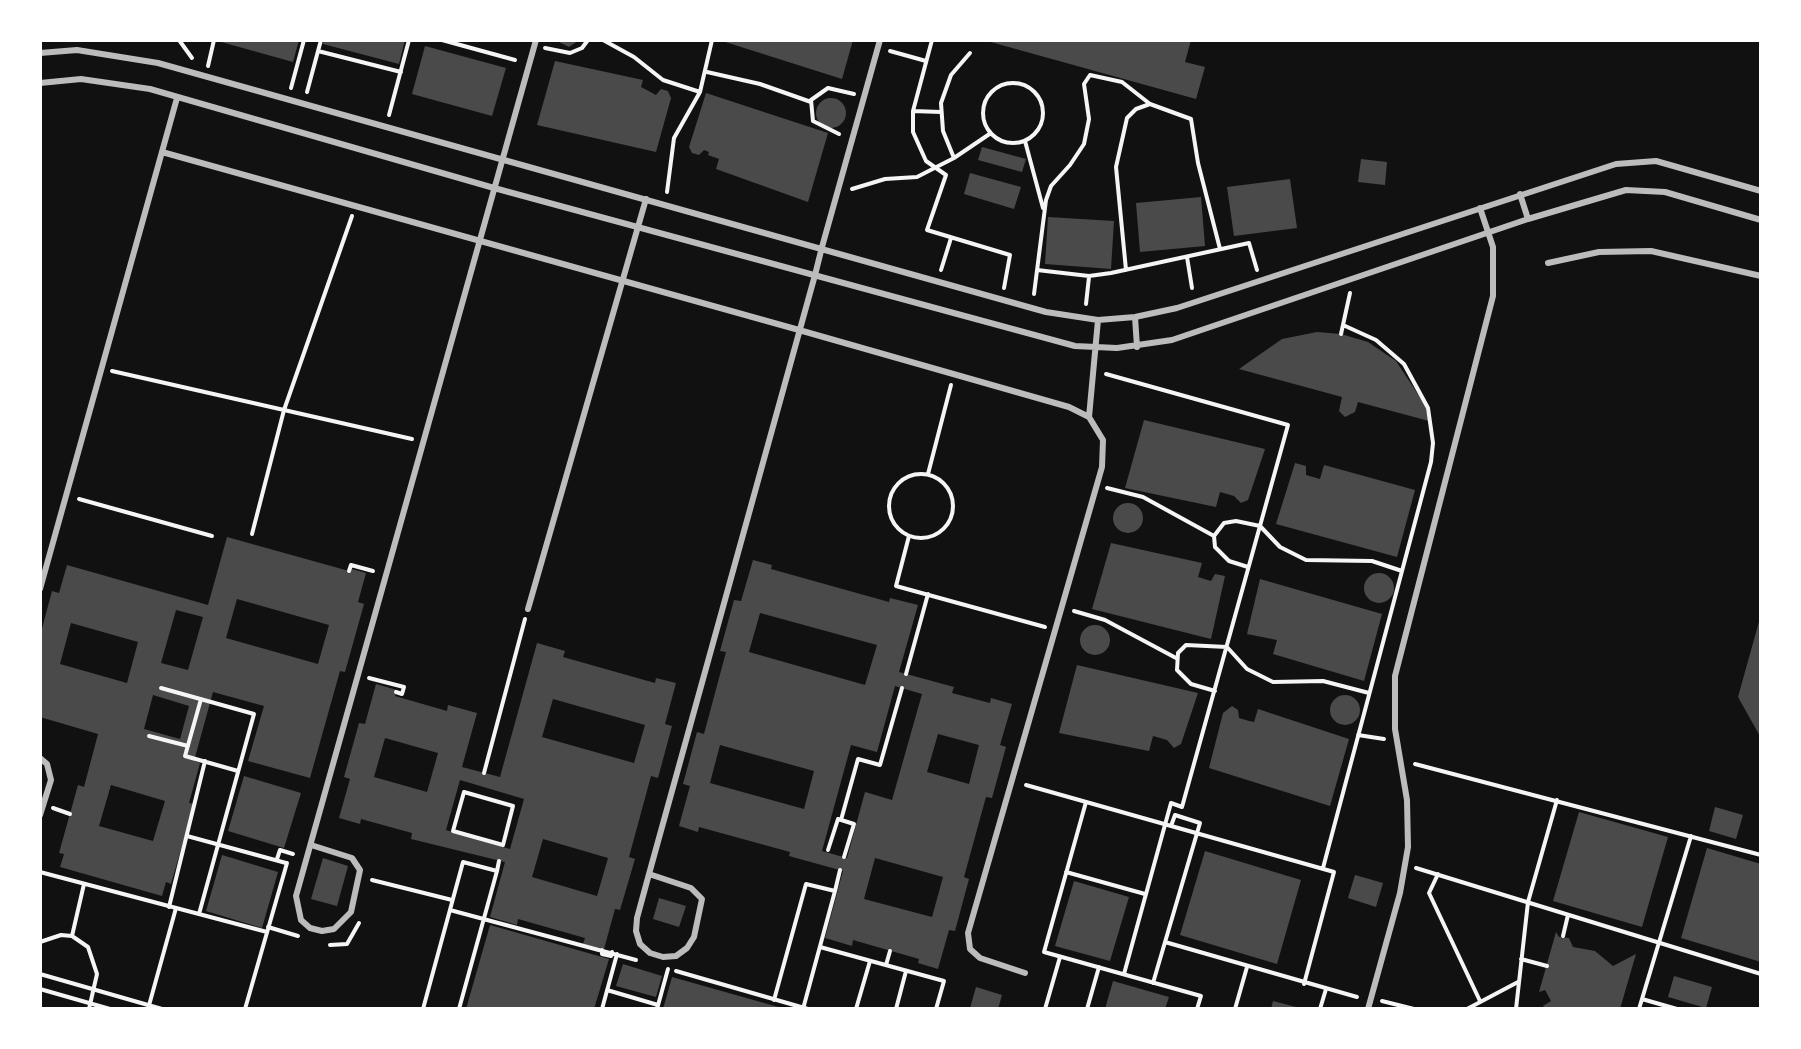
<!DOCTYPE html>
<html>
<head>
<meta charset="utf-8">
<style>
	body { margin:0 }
	#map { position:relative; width:1801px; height:1049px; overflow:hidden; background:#111; font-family:"Noto Sans",sans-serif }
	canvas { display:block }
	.frame { position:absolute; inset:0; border:42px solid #fff; pointer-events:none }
</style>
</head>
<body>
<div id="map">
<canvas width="1801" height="1049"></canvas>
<div class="frame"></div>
</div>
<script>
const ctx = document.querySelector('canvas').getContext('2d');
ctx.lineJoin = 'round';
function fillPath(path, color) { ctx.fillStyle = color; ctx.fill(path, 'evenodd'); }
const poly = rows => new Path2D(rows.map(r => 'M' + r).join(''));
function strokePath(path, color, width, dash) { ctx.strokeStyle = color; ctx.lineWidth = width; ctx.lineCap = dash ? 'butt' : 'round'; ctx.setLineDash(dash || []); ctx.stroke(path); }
fillPath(poly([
	[214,40,299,40,293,62],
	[324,40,405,40,399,64,323,44],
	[555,40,579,40,569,47],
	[719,40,853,40,842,79],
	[1191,40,1185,62,1205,67,1196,99,987,41],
	[425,46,506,68,492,116,412,94],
	[555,61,643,80,641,87,656,95,661,89,668,91,671,98,656,152,537,125],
	[706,93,828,133,808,202,716,169,719,159,708,155,709,152,704,150,699,155,692,153,689,147],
	'816 113a15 15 0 1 1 30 0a15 15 0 1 1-30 0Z',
	[982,147,1026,159,1022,172,978,160],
	[1361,159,1387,162,1385,185,1358,182],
	[970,173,1021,187,1014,209,964,194],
	[1290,179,1297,228,1234,236,1227,187],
	[1201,197,1205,246,1140,252,1136,203],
	[1048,217,1114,221,1111,269,1045,264],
	[1317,332,1341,334,1368,342,1396,361,1425,405,1429,421,1358,402,1355,412,1345,417,1339,411,1342,397,1239,369,1282,339],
	[1144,420,1265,449,1248,500,1241,503,1234,496,1220,492,1216,507,1125,488],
	[1295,463,1306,466,1306,475,1320,479,1324,465,1415,490,1397,557,1276,524],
	'1113 518a15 15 0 1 1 30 0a15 15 0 1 1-30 0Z',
	[227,537,349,571,352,569,366,573,358,602,364,604,345,672,340,671,310,778,248,761,264,706,213,692,194,761,200,763,189,803,194,804,171,884,166,882,162,896,60,867,64,854,59,853,78,785,84,787,98,734,40,717,40,636,52,591,59,593,67,565,208,605],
	[237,599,329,625,318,664,226,638],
	[176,610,203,617,188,670,161,663],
	[71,623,138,642,127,683,60,664],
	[153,695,189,706,180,739,144,729],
	[111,785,165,801,153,841,99,826],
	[1111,543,1202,563,1198,577,1211,581,1215,574,1225,576,1211,639,1092,609],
	[753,560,772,565,771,569,889,602,890,598,918,605,899,672,954,687,952,693,990,703,991,698,1012,704,1000,745,1006,747,992,798,986,797,964,877,969,879,955,931,949,930,938,969,918,963,919,959,853,940,852,946,825,938,843,871,789,856,790,852,699,827,698,832,679,826,690,786,683,784,697,732,704,734,726,652,720,651,734,600,741,601],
	[760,613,877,645,865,685,749,652],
	[895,686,922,694,892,800,865,792,847,858,822,851,851,745,877,752],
	[938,734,979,745,969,784,927,772],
	[720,745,814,771,804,809,710,783],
	[875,858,943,877,932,917,864,899],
	'1364 588a15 15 0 1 1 30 0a15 15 0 1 1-30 0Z',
	[1260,579,1382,614,1364,681,1273,654,1277,640,1247,634],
	[1760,618,1761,618,1761,738,1738,697],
	'1080 640a15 15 0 1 1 30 0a15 15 0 1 1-30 0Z',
	[537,643,565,651,563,657,655,683,656,678,676,683,665,724,672,726,658,778,651,776,629,857,635,859,620,910,615,909,604,949,583,944,585,938,518,919,517,925,490,917,505,862,411,839,412,833,361,819,360,824,339,818,350,779,344,777,359,723,365,724,376,684,397,690,395,696,447,711,448,705,477,713,462,767,500,777],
	[553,699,645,725,634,763,542,737],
	[385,738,438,753,427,792,374,777],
	[460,780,524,799,510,849,446,830],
	[543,839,608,858,597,896,532,877],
	[1077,665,1198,693,1181,744,1174,748,1167,740,1153,736,1149,751,1059,733],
	'1330 710a15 15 0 1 1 30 0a15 15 0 1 1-30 0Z',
	[1232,706,1238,710,1239,718,1249,721,1254,722,1258,709,1349,739,1330,806,1209,768,1223,713],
	[244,776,301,793,284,848,228,831],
	[1715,807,1743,815,1736,839,1709,831],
	[1579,812,1668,837,1642,927,1553,901],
	[1707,848,1761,864,1761,962,1681,938],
	[1205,851,1301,880,1277,964,1180,935],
	[222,855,278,872,262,928,206,911],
	[323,858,348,866,337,906,311,899],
	[1355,875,1383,883,1376,907,1348,898],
	[1074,881,1129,897,1110,961,1055,946],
	[659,898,686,906,679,927,653,919],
	[490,925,609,959,594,1009,466,1009],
	[1556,932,1559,937,1569,938,1573,947,1595,951,1613,966,1636,954,1620,1009,1545,1009,1543,1006,1551,1001,1545,990,1539,992],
	[623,964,662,976,656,997,616,986],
	[1674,976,1712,987,1706,1008,1668,997],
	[672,977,782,1008,782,1009,663,1009],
	[1113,981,1169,997,1165,1009,1105,1009],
	[976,987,1002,995,998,1009,970,1008],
	[1273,1001,1300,1008,1300,1009,1271,1009]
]), '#4a4a4a');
strokePath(poly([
	[179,40,192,58],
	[442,40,515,60],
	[603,40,634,57,663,80,700,92],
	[932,40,913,111,913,132,926,161,946,175,927,230,1010,255,1004,288],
	[545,48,570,53,582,48,588,40],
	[318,51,401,72],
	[890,51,926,61],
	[208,66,214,40],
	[707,72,760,84,811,102],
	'983 113a30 30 0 1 1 60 0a30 30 0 1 1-60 0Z',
	[291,88,304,40],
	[307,92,321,40],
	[913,111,941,112],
	[389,115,409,40],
	[839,134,813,121,811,100,828,88,854,94],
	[1025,141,1043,208],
	[954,158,991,133],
	[852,189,885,179,917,177,954,158,943,131,941,103,951,75,970,53],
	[667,192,674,138,700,92,712,40],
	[1187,257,1192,288],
	[941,270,951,238],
	[1037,270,1089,276,1111,273,1249,243,1257,270],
	[1126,270,1116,167,1127,118,1136,109,1150,104],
	[1034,294,1046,200,1051,186,1070,165,1084,144,1089,119,1084,84,1090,75,1122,82,1150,104,1191,119,1198,163,1220,249],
	[1086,304,1089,277],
	[1341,334,1350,293],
	[112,371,412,439],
	[1106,374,1288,425,1182,807,1171,803,1124,974],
	'889 506a32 32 0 1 1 64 0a32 32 0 1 1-64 0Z',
	[928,474,951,385],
	[1107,488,1143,497,1214,536],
	[79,499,212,536],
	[252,534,284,410,352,216],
	[909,536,896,586,1045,627],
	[1248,567,1229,561,1215,547,1214,536,1224,523,1236,521,1260,526,1280,547,1306,560,1372,561,1402,571],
	[349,571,351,565,373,571],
	[1074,611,1105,620,1176,658],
	[906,674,928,594],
	[369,678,404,687,402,694,396,692],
	[161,688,254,714,199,914],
	[1215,691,1191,684,1177,670,1178,653,1186,645,1227,647,1247,669,1273,682,1323,681,1369,693],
	[201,699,185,756,238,771],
	[1358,735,1384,739],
	[149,736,188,746],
	[1415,764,1761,855],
	[484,773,525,619],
	[1026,785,1334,872,1304,984],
	[464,792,513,806,503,845,453,831,464,792],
	[1086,802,1044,952,1201,996,1197,1009],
	[53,808,70,814],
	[841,820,858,759,880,765,902,688],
	[187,836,286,863],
	[828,850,838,819,854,824,844,857],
	[277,859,280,850,293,854],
	[1323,868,1431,462,1433,443,1428,408,1404,364,1376,340,1343,325],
	[1416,868,1761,974],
	[497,871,499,861],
	[40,872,267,932],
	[1066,872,1145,894],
	[1438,874,1429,893,1480,1001],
	[372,880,452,900],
	[835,891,840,870],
	[169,907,205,761],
	[450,910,636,960],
	[268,927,298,936],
	[72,936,84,884],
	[1563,936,1568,915],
	[40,942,61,935,72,936,88,947,97,974,89,1009],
	[1165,942,1357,997],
	[330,945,347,944,359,923],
	[820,947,944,981,936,1009],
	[602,950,602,954,611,956,612,952],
	[1521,959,1547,966],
	[886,965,890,951],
	[676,971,808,1009],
	[40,974,162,1009],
	[1153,983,1200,823,1175,815,1171,826],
	[40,989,110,1009],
	[607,990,658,1005],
	[1642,999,1677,1009],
	[774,1000,806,884,835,891,803,1009],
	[1382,1001,1414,1009],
	[148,1009,176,908],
	[245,1009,287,863],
	[423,1009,463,862,497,871,459,1009],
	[602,1009,617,954],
	[657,1009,668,969],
	[856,1009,870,961],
	[896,1009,906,971],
	[1045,1009,1060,957],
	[1087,1009,1099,967],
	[1235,1009,1247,967],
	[1320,1009,1326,989],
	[1467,1009,1518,982],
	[1516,1009,1528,902,1557,800],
	[1639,1009,1691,836]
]), '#f5f5f5', 4);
strokePath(poly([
	[40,53,77,50,158,63,1046,312,1098,320,1135,317,1177,308,1616,164,1656,161,1761,191],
	[40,83,81,79,150,89,494,188,1075,346,1117,348,1172,340,1528,219,1626,190,1665,192,1761,220],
	[162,152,799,330,1069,407,1089,417,1103,440,1102,467,968,933,970,949,980,958,1025,973],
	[1520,194,1528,219],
	[1548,263,1599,252,1651,251,1761,276],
	[1135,317,1137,347],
	[1089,417,1098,320],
	[40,589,177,98],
	[528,609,646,199],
	[40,758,47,764,51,780,40,815],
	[311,845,352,858,360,870,351,912,334,929,322,931,310,928,301,920,296,896,536,40],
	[649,874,691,888,702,899,694,937,687,948,676,956,663,957,650,953,640,944,636,931,637,918,649,874,815,275,822,247,880,40],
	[1368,1009,1400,893,1408,847,1407,800,1395,729,1395,676,1493,296,1493,247,1480,208]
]), '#bcbcbc', 6);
</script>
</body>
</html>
